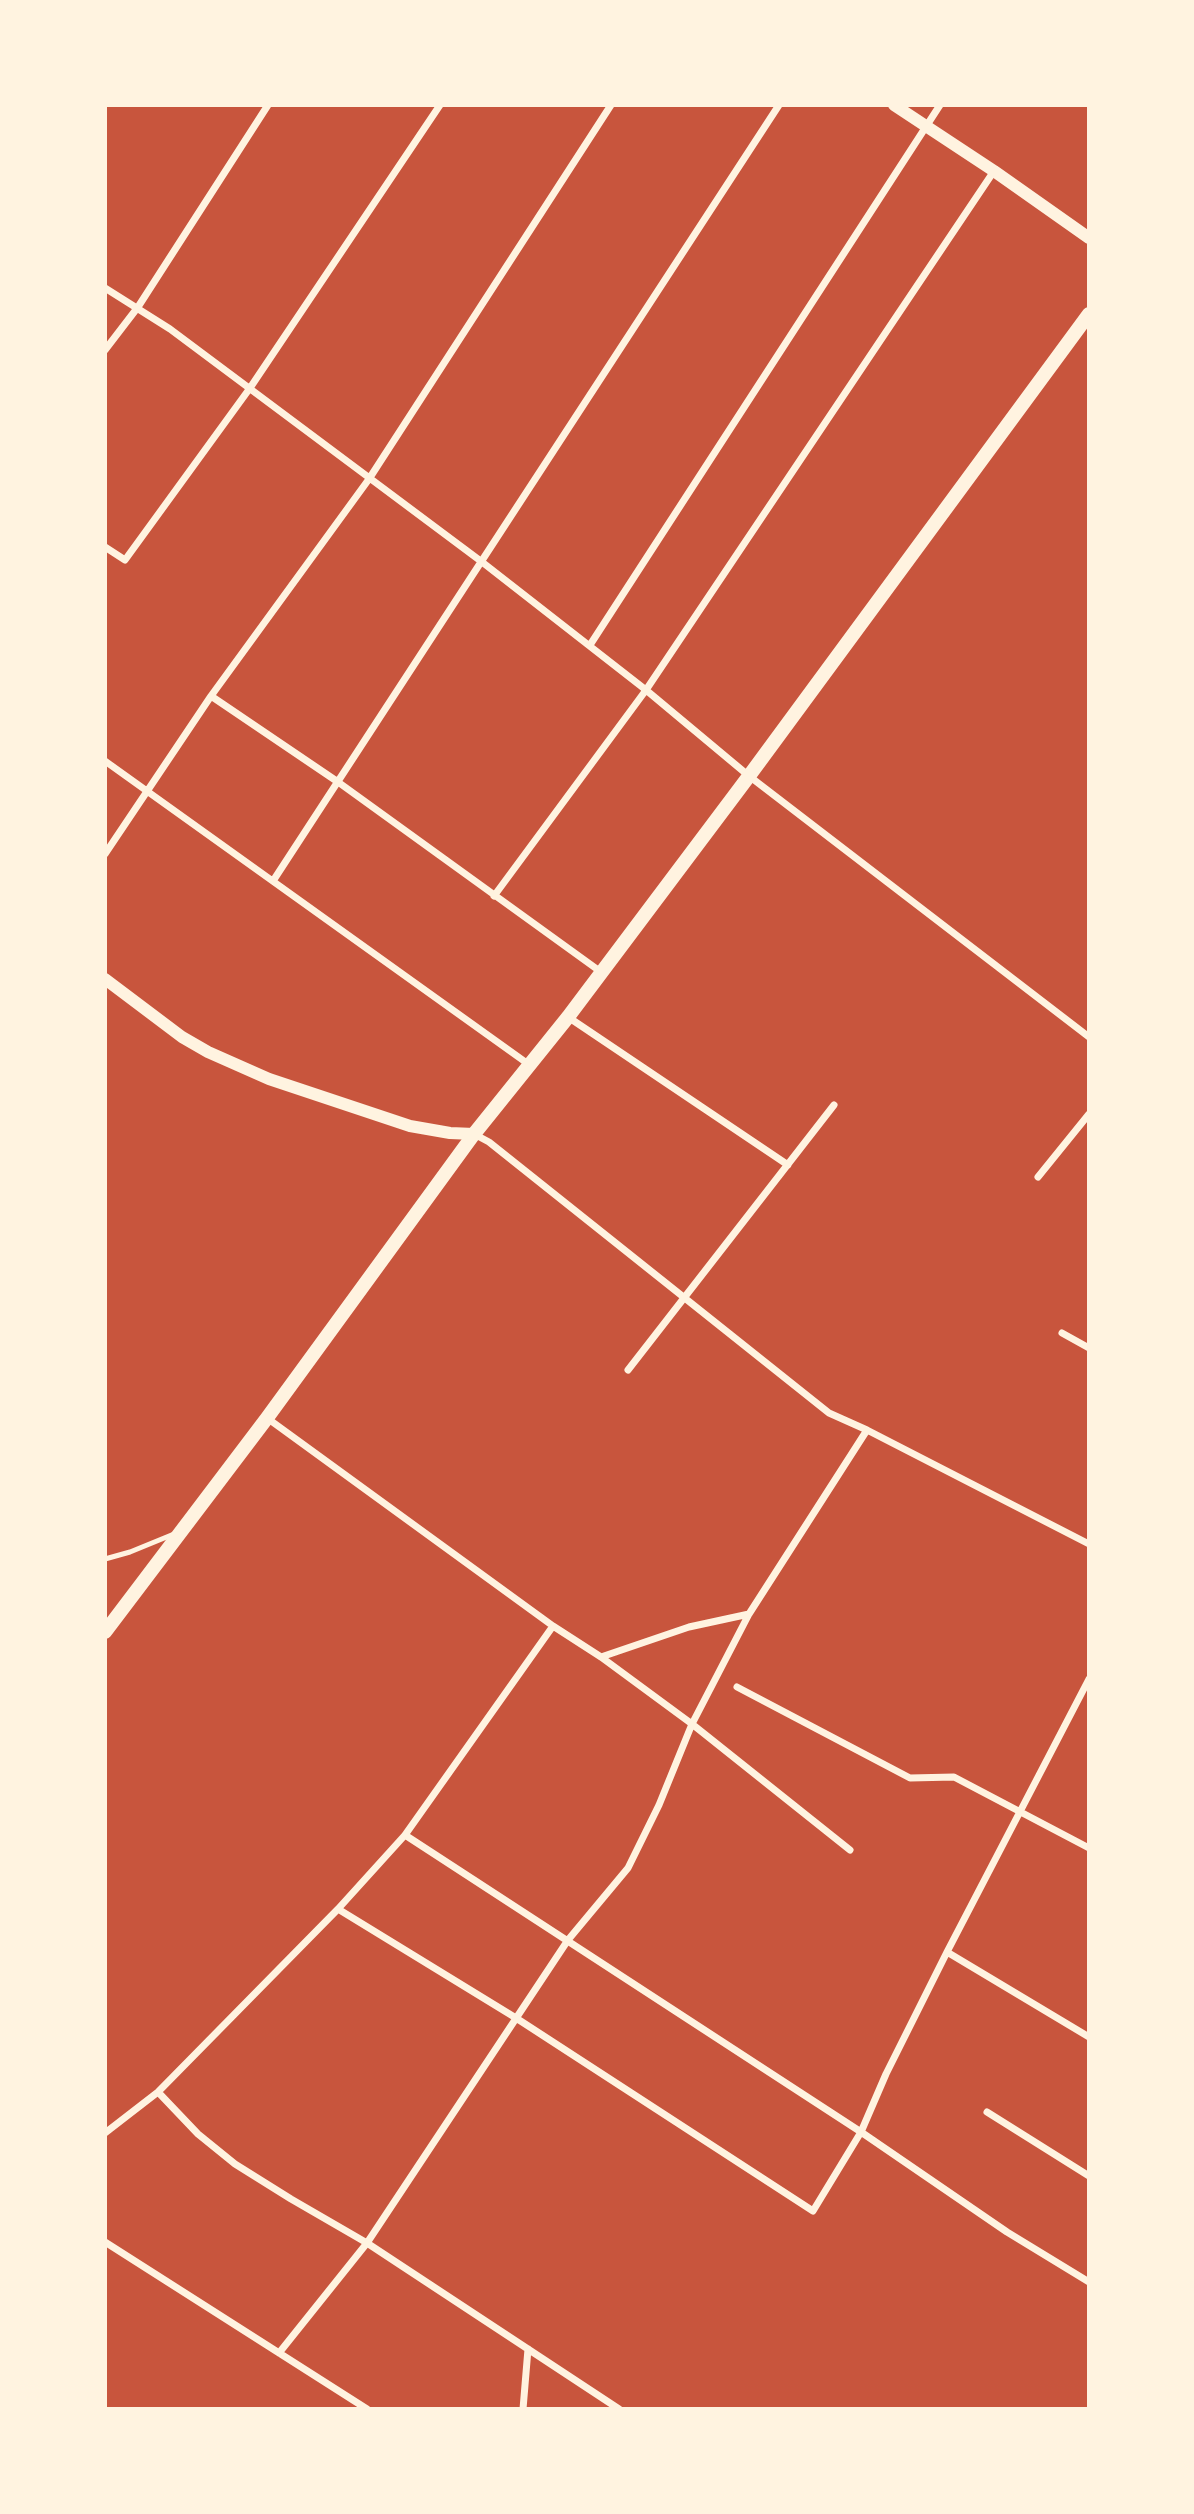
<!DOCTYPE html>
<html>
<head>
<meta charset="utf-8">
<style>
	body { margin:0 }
	#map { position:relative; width:1194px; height:2514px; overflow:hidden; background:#c8553d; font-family:"Crimson Pro",serif }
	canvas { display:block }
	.frame { position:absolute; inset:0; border:107px solid #fff3e0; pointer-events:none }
</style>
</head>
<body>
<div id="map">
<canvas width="1194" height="2514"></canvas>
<div class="frame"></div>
</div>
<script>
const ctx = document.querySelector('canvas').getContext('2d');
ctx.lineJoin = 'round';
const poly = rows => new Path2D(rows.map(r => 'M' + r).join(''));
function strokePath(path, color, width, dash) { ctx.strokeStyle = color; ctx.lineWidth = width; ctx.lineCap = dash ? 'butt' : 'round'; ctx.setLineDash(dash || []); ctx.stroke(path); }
strokePath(poly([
	[105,1559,130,1552,174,1534]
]), '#fff3e0', 5);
strokePath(poly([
	[105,288,170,329,482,562,646,690,749,776,1089,1037],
	[105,350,138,307,268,105],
	[105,547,125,560,250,388,440,105],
	[590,645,940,105],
	[211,696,338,782,601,972],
	[105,761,531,1066],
	[105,854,211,696,369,479,611,105],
	[273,881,779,105],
	[494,896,646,690,994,171],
	[568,1017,788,1165],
	[474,1134,489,1142,829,1413,867,1430,1089,1544],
	[1038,1177,1089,1114],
	[1062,1333,1089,1348],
	[628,1370,834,1105],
	[267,1418,553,1626,601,1657,692,1724,850,1850],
	[601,1657,689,1627,749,1614,867,1430],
	[737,1687,910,1778,954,1777,1089,1848],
	[405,1835,861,2132,1007,2232,1089,2282],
	[338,1909,516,2018,813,2211,861,2132,886,2074,947,1952,1089,1679],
	[947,1952,1089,2037],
	[158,2092,198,2134,235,2164,291,2199,367,2243,619,2409],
	[987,2112,1089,2176],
	[105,2133,158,2092,338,1909,405,1835,553,1626],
	[105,2242,367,2409],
	[279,2353,367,2243,568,1940,628,1868,659,1805,692,1724,749,1614],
	[523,2409,528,2349]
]), '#fff3e0', 7);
strokePath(poly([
	[894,105,994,171,1089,238],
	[105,979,182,1037,208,1052,269,1079,410,1126,450,1133,474,1134]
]), '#fff3e0', 12);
strokePath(poly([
	[105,1632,267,1418,474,1134,568,1017,749,776,1089,314]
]), '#fff3e0', 14);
</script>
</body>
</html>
